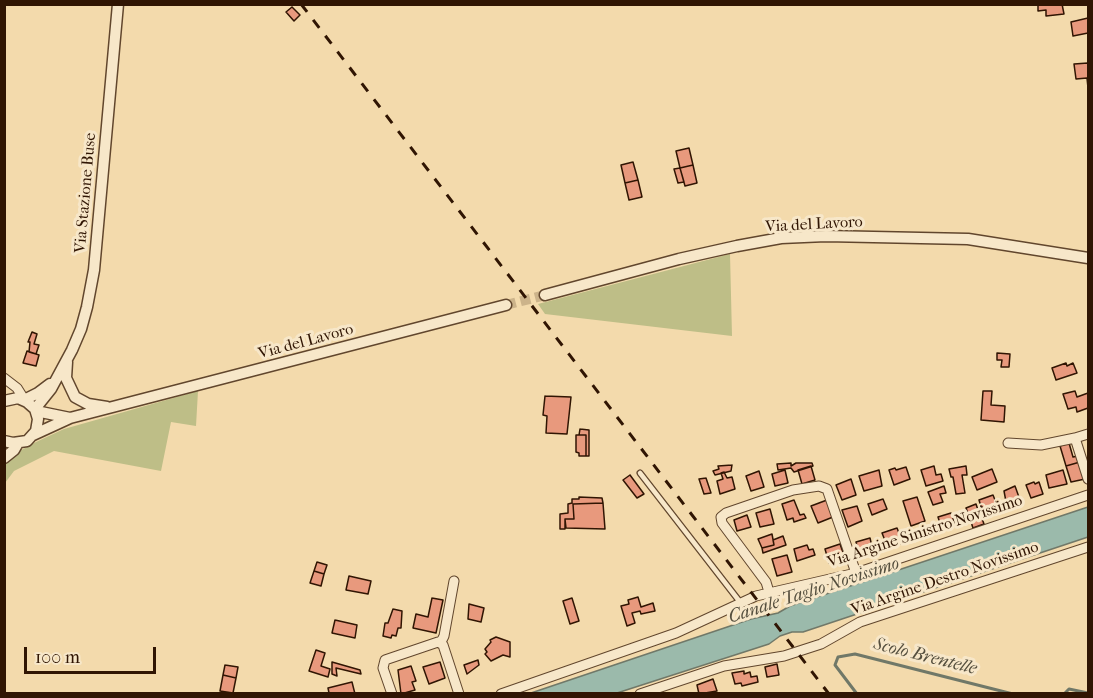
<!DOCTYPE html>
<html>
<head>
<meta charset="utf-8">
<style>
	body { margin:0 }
	#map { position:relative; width:1093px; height:698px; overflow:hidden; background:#f3daac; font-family:"IM FELL French Canon",serif }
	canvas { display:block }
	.frame { position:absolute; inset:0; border:6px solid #301503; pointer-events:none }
	.scale { position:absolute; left:24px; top:647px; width:132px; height:27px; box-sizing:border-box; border:3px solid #301503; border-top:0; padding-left:8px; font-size:18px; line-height:21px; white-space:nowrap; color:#301503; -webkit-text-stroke:4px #f7e7c9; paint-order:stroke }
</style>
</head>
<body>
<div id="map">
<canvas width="1093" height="698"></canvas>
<div class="frame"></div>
<div class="scale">100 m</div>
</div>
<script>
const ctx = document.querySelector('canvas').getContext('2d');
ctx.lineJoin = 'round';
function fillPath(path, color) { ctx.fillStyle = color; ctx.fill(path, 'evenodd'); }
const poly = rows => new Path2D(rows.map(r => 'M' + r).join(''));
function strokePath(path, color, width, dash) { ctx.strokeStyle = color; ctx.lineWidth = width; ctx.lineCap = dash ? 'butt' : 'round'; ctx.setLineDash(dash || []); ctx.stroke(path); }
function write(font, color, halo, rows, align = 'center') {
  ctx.font = font + ' "IM FELL French Canon",serif'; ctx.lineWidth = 6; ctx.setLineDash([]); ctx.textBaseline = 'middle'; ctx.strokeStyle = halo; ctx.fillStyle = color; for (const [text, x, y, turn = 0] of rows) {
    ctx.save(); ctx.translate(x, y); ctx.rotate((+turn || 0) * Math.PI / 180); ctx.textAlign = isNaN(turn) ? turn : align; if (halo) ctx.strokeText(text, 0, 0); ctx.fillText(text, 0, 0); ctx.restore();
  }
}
fillPath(poly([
	[730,254,732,336,545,314,538,304],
	[198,391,196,426,171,422,161,471,54,451,14,471,5,483,5,463,14,454,36,442,64,429]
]), '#bebe87');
const water = poly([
	[1088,507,1088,537,803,632,792,632,780,636,769,644,617,693,531,693,751,619,778,613,790,606,1088,507]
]);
fillPath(water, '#9bbaab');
strokePath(water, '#707868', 1.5);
strokePath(poly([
	[857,694,835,665,838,657,855,654,1013,694],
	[1064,694,1069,689,1088,693]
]), '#707868', 3);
const building = poly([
	[1038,4,1062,4,1064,14,1046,16,1046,10,1038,11,1038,4],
	[292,7,300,15,294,21,286,12,292,7],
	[1088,18,1088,33,1073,36,1071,22,1088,18],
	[1088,63,1088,88,1087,78,1076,79,1074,64,1088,63],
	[689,148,693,165,680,168,676,151,689,148],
	[633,162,638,180,625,183,621,165,633,162],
	[693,165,697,183,685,186,680,168,693,165],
	[680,168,684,182,678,183,674,169,680,168],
	[638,180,642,197,629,200,625,183,638,180],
	[32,332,37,334,34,344,39,345,36,354,29,352,30,342,28,342,32,332],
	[27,351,39,355,36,366,23,363,27,351],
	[997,353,1010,354,1009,367,1001,367,1002,360,997,360,997,353],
	[1066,363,1067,366,1073,363,1077,373,1056,380,1052,368,1066,363],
	[983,391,992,391,991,405,1005,406,1004,422,981,420,983,391],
	[1075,391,1077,397,1088,393,1088,408,1077,412,1076,407,1068,409,1063,394,1075,391],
	[545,396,571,397,567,434,546,433,547,416,543,415,545,396],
	[580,429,589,430,589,456,586,456,586,435,579,435,580,429],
	[576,435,586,435,586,456,579,456,579,453,576,452,576,435],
	[1069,443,1073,457,1078,456,1080,462,1066,466,1060,446,1069,443],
	[1080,462,1085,479,1071,482,1066,466,1080,462],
	[791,463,791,466,796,463,812,463,813,466,794,472,791,468,778,470,777,464,791,463],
	[732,465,731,471,715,475,713,471,719,469,718,466,732,465],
	[811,466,815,480,802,484,798,470,811,466],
	[934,466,936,475,941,474,943,481,926,486,921,470,934,466],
	[966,466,967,475,962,475,965,493,956,494,953,477,951,477,949,469,966,466],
	[906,467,910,479,894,485,889,470,895,468,896,470,906,467],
	[992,469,997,482,977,490,972,477,992,469],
	[785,470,788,483,775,486,772,474,785,470],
	[879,470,882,486,864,491,859,476,879,470],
	[1063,470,1067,484,1049,488,1046,475,1063,470],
	[759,471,764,487,751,491,746,476,759,471],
	[724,472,727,478,732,477,735,489,720,494,717,481,723,479,721,473,724,472],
	[630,475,644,494,637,498,623,480,630,475],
	[706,478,711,493,704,494,699,479,706,478],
	[851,479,856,495,842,500,836,485,851,479],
	[1034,482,1035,484,1039,482,1043,494,1031,498,1026,485,1034,482],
	[944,486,946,493,940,494,943,502,933,505,928,492,944,486],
	[1015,486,1020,500,1012,502,1013,505,1007,507,1004,491,1015,486],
	[993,495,999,510,983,513,979,500,993,495],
	[579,497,602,498,603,503,573,504,574,519,565,519,565,529,560,529,560,514,568,513,568,504,572,503,572,499,579,499,579,497],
	[917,497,925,521,911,526,903,501,917,497],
	[883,499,887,509,872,515,868,504,883,499],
	[794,500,800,515,804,514,806,518,794,522,793,518,787,520,782,504,794,500],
	[827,500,833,517,818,523,811,506,827,500],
	[603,503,605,529,566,528,565,519,574,519,573,504,603,503],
	[976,504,980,516,970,519,966,508,976,504],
	[857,506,862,521,848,527,842,510,857,506],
	[770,509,774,524,760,527,756,513,770,509],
	[951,513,955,524,942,530,938,517,951,513],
	[747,515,751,527,737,531,734,520,747,515],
	[981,516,984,524,973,528,970,519,981,516],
	[897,528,903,543,888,548,882,533,897,528],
	[772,534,774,545,762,548,758,539,772,534],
	[783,536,786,545,763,553,762,548,774,545,773,540,783,536],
	[870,538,873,551,859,554,856,542,870,538],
	[840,544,845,558,829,563,825,549,840,544],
	[807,545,809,550,813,549,815,555,797,561,794,549,807,545],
	[787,555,792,572,777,576,772,559,787,555],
	[317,562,327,565,324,574,314,571,317,562],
	[314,571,324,574,321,586,310,583,314,571],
	[349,576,371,581,368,594,346,590,349,576],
	[638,597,641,607,653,603,655,611,641,614,640,611,632,613,635,623,627,626,621,606,629,604,628,600,638,597],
	[432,598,443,600,436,633,413,628,416,614,428,617,432,598],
	[572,598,579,621,570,624,563,601,572,598],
	[469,604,484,608,481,622,468,619,469,604],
	[393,609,402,611,401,628,398,628,396,636,392,635,391,638,383,636,385,623,388,623,393,609],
	[335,620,357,625,355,638,332,633,335,620],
	[496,637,510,642,510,657,503,655,491,661,485,654,487,652,485,649,491,642,490,640,496,637],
	[316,650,325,653,321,666,330,669,328,677,309,671,316,650],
	[478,660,479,665,467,674,464,665,478,660],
	[332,662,360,670,361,674,336,668,337,676,332,674,332,662],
	[440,662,445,678,429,684,423,667,440,662],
	[777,664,779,675,767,677,765,667,777,664],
	[225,665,238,667,236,678,223,675,225,665],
	[411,666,416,681,412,682,415,690,401,694,398,670,411,666],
	[744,671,744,674,750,672,751,677,757,676,758,682,742,686,741,683,735,684,732,673,744,671],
	[223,675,236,678,233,693,220,691,223,675],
	[713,679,717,691,699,694,697,685,713,679],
	[352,682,355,694,327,694,329,693,328,688,352,682]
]);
fillPath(building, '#e8997d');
strokePath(building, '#301503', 1.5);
strokePath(poly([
	[506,305,545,295]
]), '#ccb38a', 10, [10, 5]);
const service = poly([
	[640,473,740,602]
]);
const minor = poly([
	[4,378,17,388,22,396,22,399],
	[1075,438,1088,434],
	[1008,443,1041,445,1075,438,1088,479],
	[769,592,766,582,722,523,721,517,726,513,793,490,819,486,827,489,856,573],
	[441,642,444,636,454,581],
	[392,694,383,668,385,660,438,642,443,645,459,694],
	[501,694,676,633,756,596,856,573,1088,495],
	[640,694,724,666,784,656,821,644,860,622,1088,547]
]);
const tertiary = poly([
	[545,295,679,259,737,246,781,238,826,236,968,239,1088,258],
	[67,362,66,378,75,397,88,404,107,407],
	[24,400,38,393,50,384],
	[4,401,18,398,27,402,35,409,38,419,36,431,27,441,13,443,4,441],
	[35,409,51,389,72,350,81,329,87,307,94,270,118,4],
	[36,411,70,418],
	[33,435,70,418,506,305],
	[4,458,14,450,18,443]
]);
strokePath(service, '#61462d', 7);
strokePath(minor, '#61462d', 11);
strokePath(tertiary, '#61462d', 13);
strokePath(service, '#f7e7c9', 4.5);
strokePath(minor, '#f7e7c9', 9);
strokePath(tertiary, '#f7e7c9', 10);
strokePath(poly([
	[301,4,829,694]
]), '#301503', 3, [10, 10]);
write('16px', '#301503', '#f7e7c9', [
	["Via Stazione Buse",86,193,-85],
	["Via del Lavoro",814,225,-3],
	["Via del Lavoro",306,342,-15],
	["Via Argine Sinistro Novissimo",925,532,-18],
	["Via Argine Destro Novissimo",945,579,-19]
]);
write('italic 18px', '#554f3e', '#f7e7c9', [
	["Canale Taglio Novissimo",814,591,-18],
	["Scolo Brentelle",925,657,14]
]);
</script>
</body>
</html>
